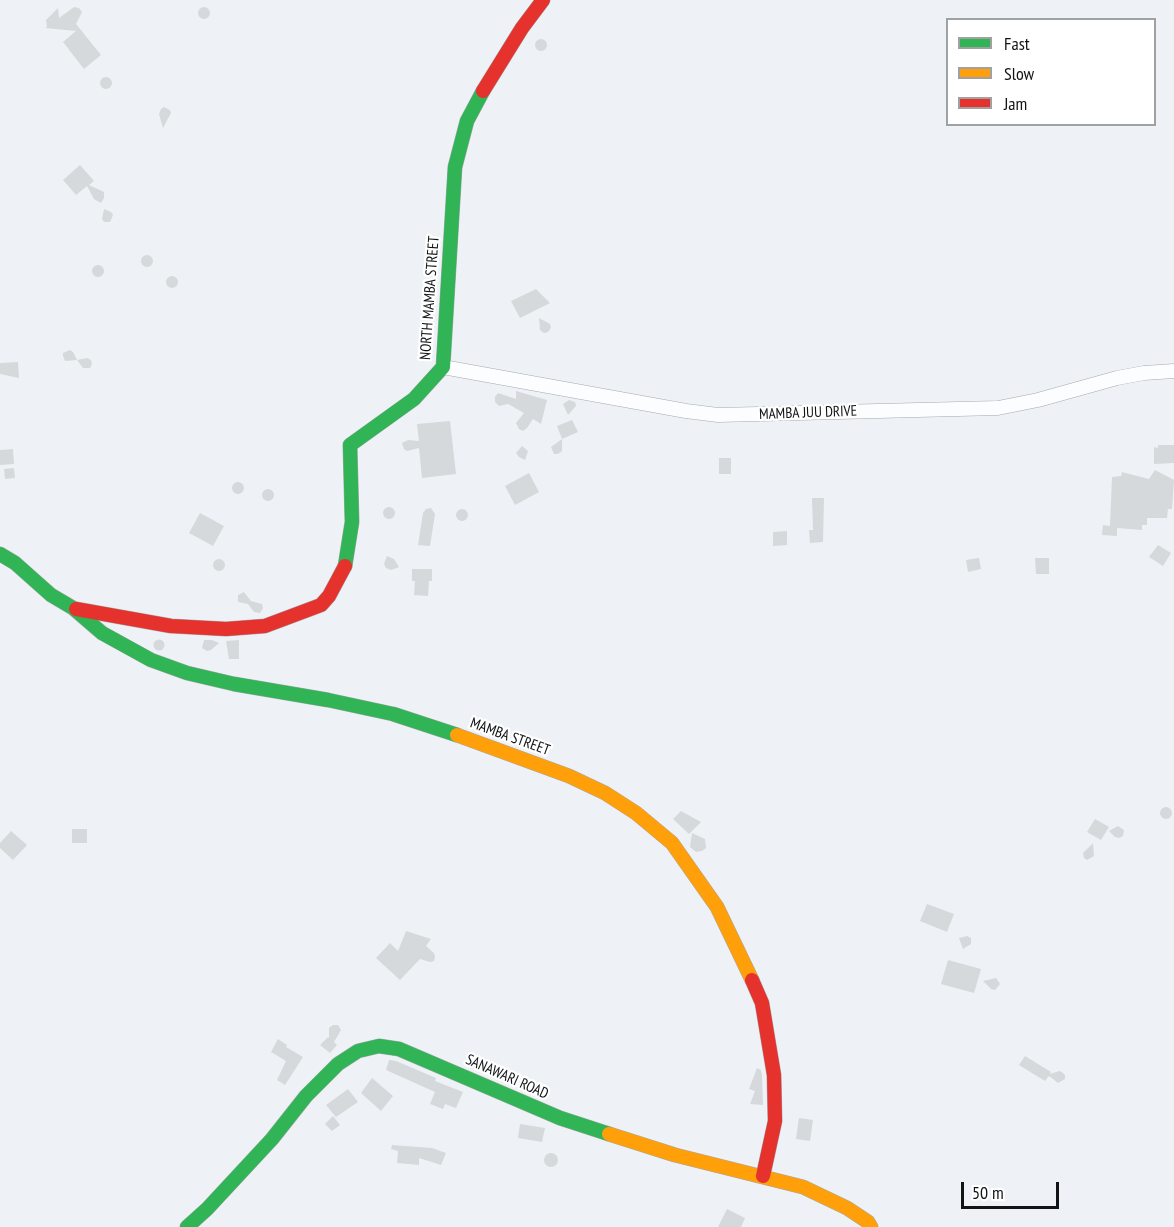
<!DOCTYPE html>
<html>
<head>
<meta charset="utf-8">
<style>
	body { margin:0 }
	#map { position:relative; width:1174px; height:1227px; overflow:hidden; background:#eef2f6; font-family:"PT Sans Narrow",sans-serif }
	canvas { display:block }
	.legend { position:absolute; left:946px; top:18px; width:210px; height:108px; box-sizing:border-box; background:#fff; border:2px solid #a0a1a1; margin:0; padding:8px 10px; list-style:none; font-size:18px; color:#111315 }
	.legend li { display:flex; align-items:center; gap:12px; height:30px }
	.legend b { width:30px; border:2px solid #a0a1a1 }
	.scale { position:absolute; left:961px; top:1182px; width:98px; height:27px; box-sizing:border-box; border:3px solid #111315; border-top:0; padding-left:8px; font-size:18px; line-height:21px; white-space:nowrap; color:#111315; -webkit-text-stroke:4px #fff; paint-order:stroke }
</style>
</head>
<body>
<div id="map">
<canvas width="1174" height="1227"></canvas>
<ul class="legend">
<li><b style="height:8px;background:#30b455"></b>Fast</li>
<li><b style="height:8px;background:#ff9f0a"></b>Slow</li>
<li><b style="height:8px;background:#e5322d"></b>Jam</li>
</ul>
<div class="scale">50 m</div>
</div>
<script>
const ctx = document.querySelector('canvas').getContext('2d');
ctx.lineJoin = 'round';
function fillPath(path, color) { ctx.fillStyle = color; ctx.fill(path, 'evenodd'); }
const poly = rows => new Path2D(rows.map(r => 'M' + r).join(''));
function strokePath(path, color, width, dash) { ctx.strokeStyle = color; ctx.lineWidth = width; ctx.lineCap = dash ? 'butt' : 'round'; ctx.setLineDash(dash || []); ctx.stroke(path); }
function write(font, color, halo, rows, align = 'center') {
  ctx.font = font + ' "PT Sans Narrow",sans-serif'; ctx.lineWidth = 4.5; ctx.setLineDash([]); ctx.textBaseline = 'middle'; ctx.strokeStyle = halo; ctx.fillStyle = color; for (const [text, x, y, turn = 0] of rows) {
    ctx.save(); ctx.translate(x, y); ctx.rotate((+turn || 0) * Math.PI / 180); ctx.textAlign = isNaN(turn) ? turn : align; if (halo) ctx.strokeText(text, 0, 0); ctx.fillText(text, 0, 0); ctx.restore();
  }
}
fillPath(poly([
	[74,7,79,8,82,12,76,24,101,55,84,69,63,42,76,31,45,28,47,27,46,20,58,8,59,18],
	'198 13a6 6 0 1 1 12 0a6 6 0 1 1-12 0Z',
	'535 45a6 6 0 1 1 12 0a6 6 0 1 1-12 0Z',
	'100 83a6 6 0 1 1 12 0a6 6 0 1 1-12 0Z',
	[164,107,170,110,171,113,163,128,159,114,161,109],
	[80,165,94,181,89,185,104,192,104,198,101,203,94,199,87,186,76,195,63,180],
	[104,209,111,212,113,215,110,222,104,222,102,219],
	'141 261a6 6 0 1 1 12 0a6 6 0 1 1-12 0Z',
	'92 271a6 6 0 1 1 12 0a6 6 0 1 1-12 0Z',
	'166 282a6 6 0 1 1 12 0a6 6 0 1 1-12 0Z',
	[536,289,550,303,520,318,511,301],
	[539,318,550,324,551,328,548,332,544,333,540,330],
	[70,350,73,352,77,360,87,358,91,360,92,364,90,368,83,368,77,360,65,361,63,356,63,353],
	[18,362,19,378,0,374,0,363],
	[516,391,547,400,541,424,533,419,527,428,523,431,519,429,516,423,524,413,508,404,499,406,495,402,495,397,498,393,516,399],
	[569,400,575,402,576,406,568,415,563,404],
	[572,420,578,432,562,439,557,426],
	[450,421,456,474,422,478,419,448,407,451,404,449,402,443,408,440,419,441,417,424],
	[562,439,562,451,558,454,554,454,551,447],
	[1158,445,1174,445,1174,463,1154,464,1154,447,1158,448],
	[522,446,528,451,525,460,519,457,516,453],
	[13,449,14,464,0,465,0,450],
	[719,458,731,458,731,474,719,474],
	[14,468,15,478,5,479,4,469],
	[1155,470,1174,480,1172,509,1168,509,1167,518,1147,518,1147,525,1142,525,1142,530,1117,528,1117,536,1102,535,1103,525,1110,526,1112,477,1121,476,1122,472,1149,479],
	[529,473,539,492,515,505,505,486],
	'232 488a6 6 0 1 1 12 0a6 6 0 1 1-12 0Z',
	'262 495a6 6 0 1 1 12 0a6 6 0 1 1-12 0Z',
	[812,498,824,498,823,542,810,543,809,530,813,530],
	'383 513a6 6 0 1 1 12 0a6 6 0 1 1-12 0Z',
	[431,508,435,514,430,546,418,545,423,513,426,509],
	'456 515a6 6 0 1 1 12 0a6 6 0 1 1-12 0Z',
	[200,513,224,526,213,546,189,533],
	[787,531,787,545,773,546,773,532],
	[1158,545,1171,553,1163,566,1149,557],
	[387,556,394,559,399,567,391,570,386,568,384,564],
	[979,558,981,569,968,572,966,560],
	[1035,558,1049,558,1049,574,1036,574],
	'213 565a6 6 0 1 1 12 0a6 6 0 1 1-12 0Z',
	[412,569,432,569,432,581,429,581,428,596,414,595,415,581,412,581],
	[244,592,251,601,262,604,263,608,260,613,254,612,248,604,238,602,238,595],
	'153.5 645a5.5 5.5 0 1 1 11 0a5.5 5.5 0 1 1-11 0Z',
	[204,640,212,640,219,643,211,650,207,651,202,648],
	[239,640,239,659,229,659,226,641],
	'1160 813a6 6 0 1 1 12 0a6 6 0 1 1-12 0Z',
	[681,811,701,822,689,834,673,819],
	[1095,819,1109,827,1101,840,1087,832],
	[1118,826,1124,830,1123,836,1119,838,1115,837,1109,831],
	[72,829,87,829,87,843,72,843],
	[11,831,27,845,13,860,0,848,0,843],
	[692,833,705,839,706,848,702,851,696,852,690,847],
	[1093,843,1094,856,1087,860,1084,858,1083,853],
	[927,904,954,914,947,932,920,921],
	[406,931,431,939,426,946,434,953,435,957,434,961,430,962,420,959,400,980,376,958,390,943,398,951],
	[967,936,971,938,971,944,963,949,959,938],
	[948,960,981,969,974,993,941,984],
	[996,978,1000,984,995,990,991,989,983,981],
	[333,1025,338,1025,341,1030,334,1042,337,1045,330,1053,320,1045,328,1037,329,1038,329,1028],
	[278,1039,287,1045,286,1047,303,1057,285,1085,277,1080,286,1061,271,1052],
	[1025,1056,1051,1072,1050,1074,1059,1071,1062,1072,1065,1075,1065,1079,1058,1083,1049,1076,1045,1081,1019,1065],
	[389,1060,396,1061,436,1078,435,1081,463,1092,456,1108,445,1104,443,1109,430,1104,435,1092,386,1070],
	[757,1068,761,1070,762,1076,763,1105,750,1104,755,1091,749,1089],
	[372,1078,393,1096,381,1111,361,1093],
	[348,1089,358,1102,336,1117,326,1105],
	[333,1116,340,1125,332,1131,325,1124],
	[799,1118,813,1120,810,1141,796,1139],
	[520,1124,545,1128,542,1142,518,1138],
	[392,1145,432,1148,446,1153,441,1165,419,1158,419,1165,397,1163,398,1151,391,1149],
	'544 1160a7 7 0 1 1 14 0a7 7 0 1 1-14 0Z',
	[727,1209,745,1218,741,1227,718,1227]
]), '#d5d9db');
const street = poly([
	[443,367,686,411,718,415,998,408,1038,400,1117,378,1144,373,1174,371]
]);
const fast = poly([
	[0,554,15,563,51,595,73,608,102,633,151,660,187,673,234,684,328,700,393,714,457,735],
	[345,566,352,522,350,445,414,399,443,367,455,167,467,121,483,91],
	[187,1227,207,1209,272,1139,306,1096,338,1064,358,1051,379,1046,399,1049,560,1118,609,1134]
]);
const slow = poly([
	[457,735,569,776,605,793,636,813,672,843,717,907,752,980],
	[609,1134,675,1155,803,1187,847,1208,868,1222,871,1227]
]);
const jam = poly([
	[483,91,522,28,543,0],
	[76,609,171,626,226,629,265,626,321,605,329,596,345,566],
	[752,980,762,1003,774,1075,775,1121,763,1176]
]);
strokePath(street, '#a6a9ac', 15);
strokePath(fast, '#a6a9ac', 15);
strokePath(slow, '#a6a9ac', 15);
strokePath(jam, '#a6a9ac', 15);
strokePath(street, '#fcfdfe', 14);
strokePath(fast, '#30b455', 14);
strokePath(slow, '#ff9f0a', 14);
strokePath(jam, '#e5322d', 14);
write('15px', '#111315', '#fff', [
	["NORTH MAMBA STREET",430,298,-86],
	["MAMBA JUU DRIVE",808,413,-2],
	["MAMBA STREET",510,737,20],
	["SANAWARI ROAD",507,1077,24]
]);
</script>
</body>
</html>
